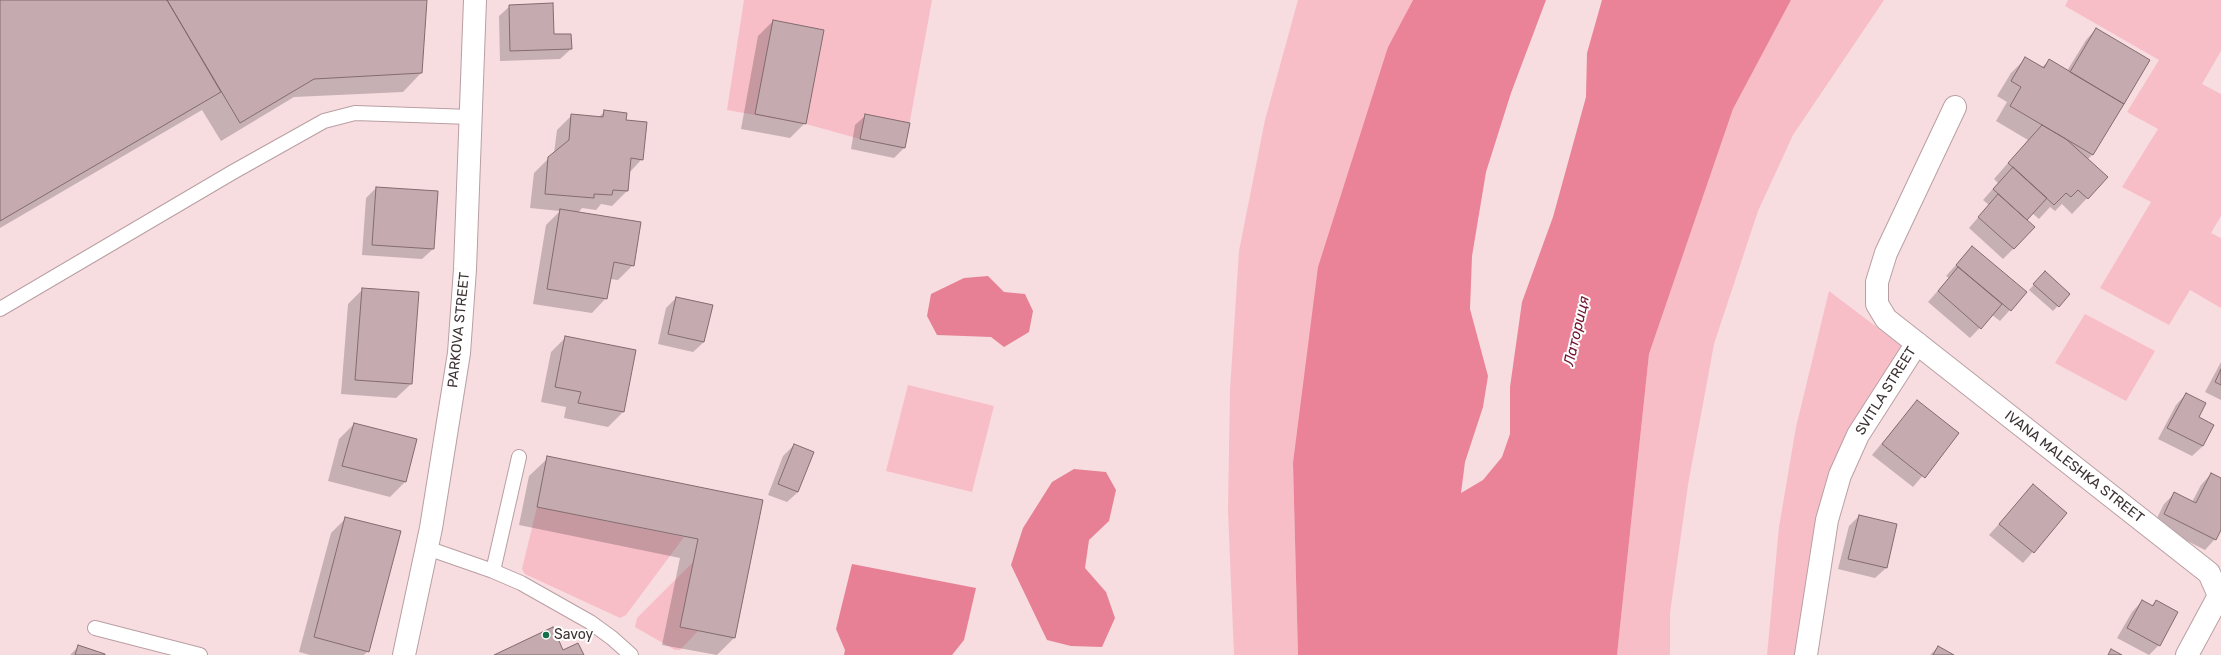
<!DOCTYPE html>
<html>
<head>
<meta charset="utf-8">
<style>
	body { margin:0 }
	canvas { display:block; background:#f7dce0 }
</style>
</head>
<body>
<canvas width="2221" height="655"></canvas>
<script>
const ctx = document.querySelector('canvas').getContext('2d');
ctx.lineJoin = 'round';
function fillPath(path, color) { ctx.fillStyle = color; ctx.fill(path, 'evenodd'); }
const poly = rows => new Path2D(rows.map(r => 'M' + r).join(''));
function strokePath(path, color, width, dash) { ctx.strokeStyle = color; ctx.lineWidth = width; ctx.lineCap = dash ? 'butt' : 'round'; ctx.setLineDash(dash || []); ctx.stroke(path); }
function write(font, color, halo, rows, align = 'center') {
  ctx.font = font + ' Rubik,sans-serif'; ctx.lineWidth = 4; ctx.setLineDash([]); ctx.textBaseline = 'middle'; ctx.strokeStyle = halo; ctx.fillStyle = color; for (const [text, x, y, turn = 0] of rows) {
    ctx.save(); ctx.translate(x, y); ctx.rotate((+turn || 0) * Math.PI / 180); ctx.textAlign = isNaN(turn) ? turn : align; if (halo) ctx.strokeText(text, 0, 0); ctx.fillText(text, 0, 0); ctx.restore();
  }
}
fillPath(poly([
	[744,0,932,0,905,148,860,139,806,124,727,110],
	[1298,0,1413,0,1388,47,1293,463,1298,655,1234,655,1228,511,1230,390,1239,251,1265,120],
	[1791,0,1884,0,1793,135,1758,211,1714,344,1688,485,1670,613,1670,655,1617,655,1649,354,1733,109],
	[2068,0,2221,0,2221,51,2202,84,2221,94,2221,216,2211,233,2221,238,2221,308,2190,290,2169,325,2100,288,2151,202,2122,187,2158,129,2127,112,2159,60,2065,6],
	[1829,291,1903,347,1834,470,1798,655,1767,655,1779,527,1796,427],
	[2085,314,2155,351,2126,401,2055,363],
	[908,385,994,406,972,492,886,471],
	[537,507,684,537,626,615,620,618,525,574,522,569],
	[694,561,680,627,698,631,680,650,675,650,635,627,637,618]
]), '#f8bec7');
fillPath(poly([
	[988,276,1004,292,1025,294,1033,311,1029,332,1004,347,991,337,937,335,927,316,931,294,964,278],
	[1074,469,1106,472,1116,490,1109,521,1089,540,1085,568,1106,592,1115,618,1102,647,1071,646,1047,640,1011,565,1023,528,1052,482],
	[852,564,976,588,964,640,952,655,844,655,845,650,836,629]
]), '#e78094');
fillPath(poly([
	[1413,0,1546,0,1511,93,1486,172,1472,256,1470,309,1488,376,1483,407,1465,462,1461,493,1483,480,1502,457,1510,434,1510,387,1522,302,1553,217,1586,97,1587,53,1602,0,1791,0,1733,109,1649,354,1617,655,1298,655,1293,463,1318,267,1388,47]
]), '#ea8397');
fillPath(poly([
	[0,0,426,0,421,73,403,92,294,97,221,141,202,110,0,228],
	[510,6,553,35,571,49,560,59,500,61,499,16],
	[773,21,805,123,790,138,741,129,758,36],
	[2096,29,2093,154,2088,159,2107,177,2072,214,2062,204,2055,211,2050,207,2039,219,2032,213,2026,220,2014,248,2003,259,1969,228,1989,205,1983,200,1998,183,1994,179,2028,140,1996,121,2007,102,1997,96,2011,73,2026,58,2042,67,2049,61,2067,71,2086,40],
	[605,111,625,120,642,159,629,173,627,191,612,206,601,204,596,210,582,208,578,213,633,265,618,280,610,279,606,298,592,313,533,304,546,225,560,211,530,208,534,173,554,153,557,130,572,115,598,118],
	[866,115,909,124,904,148,894,158,851,149,855,125],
	[376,188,433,249,422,259,362,255,366,198],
	[1972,247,2026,292,2000,321,1992,315,1970,338,1928,302,1949,278,1946,276],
	[2040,278,2069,294,2053,311,2029,290],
	[363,289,411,384,396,398,341,394,348,304],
	[676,298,712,306,704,342,693,352,658,344,666,308],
	[566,337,635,351,623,412,608,427,564,418,566,407,541,402,551,352],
	[2221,362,2221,400,2205,392],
	[2186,394,2197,418,2203,446,2192,456,2158,439,2176,405],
	[1917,401,1958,434,1913,487,1872,455],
	[354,424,415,440,405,482,390,497,328,481,339,439],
	[794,445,798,492,787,502,768,495,783,456],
	[548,458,762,501,734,638,717,655,662,645,680,558,519,525,529,476],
	[2211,474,2221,479,2221,527,2215,539,2205,550,2154,524,2164,504,2174,494,2192,502,2201,485],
	[2033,486,2066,514,2023,563,1989,535],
	[1859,516,1896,525,1886,568,1875,578,1838,569,1849,526],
	[346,518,368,651,364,655,310,655,299,652,331,533],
	[2142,601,2151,606,2156,601,2159,645,2149,655,2117,638,2132,612],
	[79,646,104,655,70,655],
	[1938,647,1952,655,1930,655]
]), '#0003');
const building = poly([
	[0,0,167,0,221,92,0,221,0,0],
	[167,0,427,0,422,73,314,79,240,123,167,0],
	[553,3,554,34,571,34,572,49,510,51,509,5,553,3],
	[773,20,824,30,806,124,755,114,773,20],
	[2096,28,2150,60,2124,104,2070,72,2096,28],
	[2025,57,2044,68,2049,59,2124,104,2093,155,2010,106,2021,87,2011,81,2025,57],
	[604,110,627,113,626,120,647,122,643,160,631,158,628,191,613,190,612,195,594,194,594,198,545,194,548,157,569,140,571,114,603,117,604,110],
	[865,114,910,123,905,148,860,139,865,114],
	[2042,125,2066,139,2108,177,2088,199,2078,190,2071,197,2066,193,2054,205,2008,163,2042,125],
	[2013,167,2047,198,2027,220,1993,189,2013,167],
	[376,187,438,191,434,249,372,245,376,187],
	[1998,194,2035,227,2014,249,1978,217,1998,194],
	[560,209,641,222,634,266,614,262,607,299,547,289,560,209],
	[1972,246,2027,292,2011,311,1956,265,1972,246],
	[1958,267,2002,304,1981,329,1938,291,1958,267],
	[2045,271,2070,294,2059,307,2033,284,2045,271],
	[362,288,419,292,412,384,355,380,362,288],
	[676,297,713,305,704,342,668,334,676,297],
	[565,336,636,350,624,412,578,403,581,392,555,387,565,336],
	[2221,369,2221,385,2215,382,2221,369],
	[2186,393,2206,403,2199,417,2214,425,2203,446,2167,428,2186,393],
	[1917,400,1959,433,1925,478,1882,444,1917,400],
	[354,423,417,439,406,482,342,466,354,423],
	[794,444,814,452,798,492,778,484,794,444],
	[547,456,763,500,735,638,680,627,698,539,537,507,547,456],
	[2211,473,2221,478,2221,530,2216,540,2164,514,2174,492,2196,503,2211,473],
	[2033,484,2067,513,2034,553,1999,524,2033,484],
	[1859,515,1897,524,1887,568,1848,559,1859,515],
	[345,517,401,531,369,652,314,637,345,517],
	[2142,600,2153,606,2156,600,2178,612,2160,646,2127,628,2142,600],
	[553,627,563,650,578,643,584,655,494,655,553,627],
	[78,645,105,654,105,655,75,655,78,645],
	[1938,646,1954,655,1933,655,1938,646],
	[2111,649,2122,655,2108,655,2111,649]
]);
fillPath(building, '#c5abaf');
strokePath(building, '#836b6e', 1);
const service = poly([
	[0,309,233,172,324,121,355,113,471,117],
	[427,548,493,571,521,583,590,622,612,638,631,655],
	[493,571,519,457],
	[95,628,200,655]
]);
const minor = poly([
	[1955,107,1886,253,1877,282,1877,304,1886,319,2209,573,2221,600],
	[404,655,431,528,459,353,465,269,475,0],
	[1806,655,1827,520,1840,475,1858,435,1917,343],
	[2187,655,2221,592]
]);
strokePath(service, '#b99fa3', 16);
strokePath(minor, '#b99fa3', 24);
strokePath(service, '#fff', 14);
strokePath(minor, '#fff', 22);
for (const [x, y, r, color] of [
	[546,635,4,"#117249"]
]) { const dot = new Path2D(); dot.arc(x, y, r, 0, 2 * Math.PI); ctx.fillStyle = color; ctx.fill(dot); strokePath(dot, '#fff', 1.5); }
write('14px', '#3d3334', '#fff', [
	["PARKOVA STREET",459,330,-84],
	["SVITLA STREET",1886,391,-58],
	["IVANA MALESHKA STREET",2074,467,38]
]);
write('14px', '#3d3334', '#fff', [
	["Savoy",554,635]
], 'left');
write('italic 15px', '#711531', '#fff', [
	["Латориця",1577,331,-77]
]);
</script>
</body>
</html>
